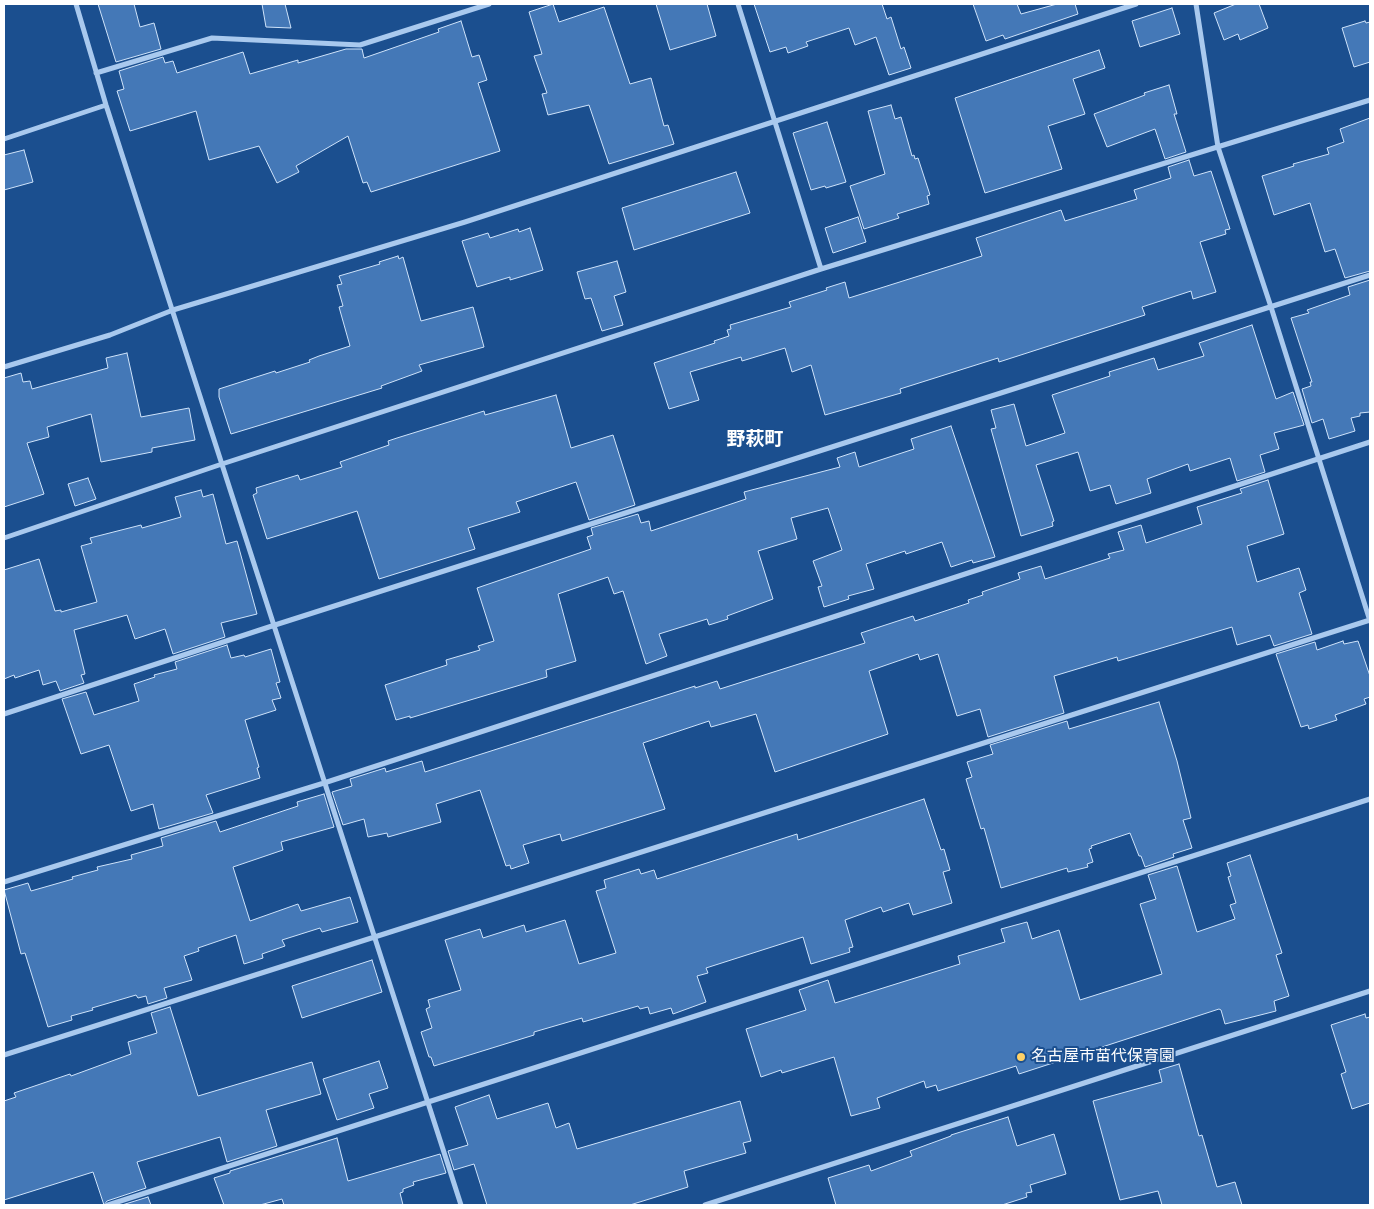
<!DOCTYPE html>
<html>
<head>
<meta charset="utf-8">
<style>
	body { margin:0 }
	#map { position:relative; width:1374px; height:1209px; overflow:hidden; background:#1b4f8f; font-family:Poppins,sans-serif }
	canvas { display:block }
	.frame { position:absolute; inset:0; border:5px solid #fff; pointer-events:none }
</style>
</head>
<body>
<div id="map">
<canvas width="1374" height="1209"></canvas>
<div class="frame"></div>
</div>
<script>
const ctx = document.querySelector('canvas').getContext('2d');
ctx.lineJoin = 'round';
function fillPath(path, color) { ctx.fillStyle = color; ctx.fill(path, 'evenodd'); }
const poly = rows => new Path2D(rows.map(r => 'M' + r).join(''));
function strokePath(path, color, width, dash) { ctx.strokeStyle = color; ctx.lineWidth = width; ctx.lineCap = dash ? 'butt' : 'round'; ctx.setLineDash(dash || []); ctx.stroke(path); }
function write(font, color, halo, rows, align = 'center') {
  ctx.font = font + ' Poppins,"Noto Sans JP",sans-serif'; ctx.lineWidth = 4; ctx.setLineDash([]); ctx.textBaseline = 'middle'; ctx.strokeStyle = halo; ctx.fillStyle = color; for (const [text, x, y, turn = 0] of rows) {
    ctx.save(); ctx.translate(x, y); ctx.rotate((+turn || 0) * Math.PI / 180); ctx.textAlign = isNaN(turn) ? turn : align; if (halo) ctx.strokeText(text, 0, 0); ctx.fillText(text, 0, 0); ctx.restore();
  }
}
const building = poly([
	[98,4,134,4,140,27,154,23,161,49,116,62,98,4],
	[262,4,285,4,291,28,266,27,262,4],
	[553,4,559,22,604,7,630,84,651,78,664,126,668,125,674,144,609,164,589,105,548,115,542,94,547,93,534,56,542,54,529,12,553,4],
	[656,4,707,4,716,36,670,50,656,4],
	[754,4,882,4,887,19,891,17,901,49,904,47,911,68,889,75,876,37,855,45,849,28,806,42,808,46,788,53,786,47,770,52,754,4],
	[973,4,1017,4,1021,14,1057,4,1075,4,1078,14,1005,39,1003,35,986,41,973,4],
	[1236,4,1259,4,1268,28,1240,40,1238,34,1224,40,1214,13,1236,4],
	[1172,8,1180,34,1140,47,1132,21,1172,8],
	[461,21,472,57,479,55,487,80,478,83,500,151,371,192,367,182,363,183,348,136,296,166,299,172,277,183,259,146,209,160,196,111,130,131,117,91,124,89,119,71,163,57,165,63,173,61,177,73,243,52,250,74,298,60,298,63,346,49,362,49,364,58,439,32,438,29,461,21],
	[1365,21,1366,23,1370,22,1370,62,1354,67,1342,28,1365,21],
	[1099,50,1105,68,1073,79,1085,114,1048,126,1062,169,985,193,955,98,1099,50],
	[1169,85,1177,114,1174,114,1186,152,1165,159,1155,129,1107,147,1094,114,1145,95,1144,93,1169,85],
	[891,105,895,119,901,117,912,156,914,155,915,159,918,158,930,195,927,196,929,204,897,214,899,218,864,229,850,186,885,174,868,111,891,105],
	[1370,118,1370,271,1345,278,1335,249,1325,252,1310,203,1274,215,1262,176,1294,166,1293,164,1329,154,1327,148,1344,142,1340,129,1370,118],
	[827,122,846,182,826,188,825,186,811,190,793,133,827,122],
	[24,150,33,182,4,190,4,155,24,150],
	[1189,160,1194,176,1211,171,1230,229,1225,230,1226,234,1200,242,1216,292,1193,299,1191,291,1142,307,1145,315,999,362,998,358,900,389,901,393,825,415,811,365,792,372,785,348,742,361,741,357,690,372,699,400,669,409,654,363,715,343,714,341,729,336,727,330,731,329,730,325,791,307,789,302,827,290,826,288,845,282,849,298,982,256,976,238,1061,210,1065,221,1137,199,1134,190,1171,178,1168,167,1189,160],
	[736,172,750,213,634,250,622,208,736,172],
	[858,217,866,242,833,253,825,228,858,217],
	[530,228,543,270,510,280,510,277,477,287,462,241,488,233,490,238,518,229,519,232,530,228],
	[398,256,399,259,403,257,421,321,473,307,484,347,419,365,422,371,381,386,382,388,231,434,219,397,219,389,275,371,276,373,310,362,309,360,319,356,350,346,339,307,343,306,337,285,342,284,339,276,380,264,379,262,398,256],
	[617,261,626,292,614,296,623,325,602,331,591,298,585,299,577,272,617,261],
	[1370,280,1370,412,1360,413,1360,416,1351,418,1355,431,1329,439,1323,419,1312,423,1302,389,1311,386,1310,382,1312,382,1291,318,1309,313,1307,310,1350,295,1348,287,1370,280],
	[1252,325,1276,399,1293,392,1304,425,1274,433,1279,449,1260,455,1265,472,1237,481,1230,458,1190,471,1188,464,1147,479,1151,493,1116,504,1110,485,1090,491,1078,452,1036,465,1054,521,1052,522,1053,526,1021,536,991,429,996,428,991,410,1014,404,1026,446,1065,433,1052,395,1110,376,1109,372,1154,358,1158,370,1204,356,1199,343,1252,325],
	[127,353,141,417,189,408,195,440,152,448,152,452,101,462,91,414,47,427,49,437,27,443,44,494,4,507,4,378,21,373,23,382,30,381,32,389,108,368,106,358,127,353],
	[556,395,571,448,613,435,635,505,589,520,576,482,516,502,520,512,468,528,475,549,379,579,357,511,267,539,253,495,257,493,256,488,298,475,300,480,342,467,340,462,389,445,388,441,397,438,484,411,485,415,556,395],
	[951,426,995,557,973,563,972,560,951,567,942,542,906,554,905,551,866,564,874,589,848,596,849,599,824,607,818,587,822,586,813,561,842,550,828,508,791,518,797,539,758,551,773,599,727,616,728,619,709,625,707,619,659,634,667,656,646,664,623,591,614,594,608,577,558,594,576,661,546,670,547,677,410,718,410,716,396,720,385,685,447,665,446,660,480,650,478,646,494,641,477,588,591,549,587,537,593,535,591,528,638,514,641,523,649,521,651,531,746,499,744,492,840,467,837,458,855,452,859,467,914,449,911,439,951,426],
	[88,478,96,499,75,506,68,484,88,478],
	[1268,480,1284,534,1247,546,1257,582,1299,568,1306,590,1299,593,1312,634,1274,646,1270,635,1237,645,1232,627,1118,661,1117,657,1054,676,1064,713,988,737,980,709,957,716,938,654,920,660,918,654,869,671,888,734,775,772,756,714,711,727,709,721,643,743,665,809,562,841,560,834,523,845,529,863,511,869,510,865,506,866,480,790,436,804,441,822,388,837,387,833,368,837,364,819,343,825,332,792,352,786,350,779,385,768,386,772,422,761,425,772,695,686,695,688,717,681,720,689,865,643,861,633,913,616,915,621,969,603,968,600,983,595,982,592,1020,579,1018,573,1041,566,1045,579,1110,558,1108,554,1124,550,1118,532,1141,525,1146,543,1202,524,1197,507,1242,493,1240,489,1268,480],
	[201,490,203,497,213,494,226,544,237,541,257,614,221,623,225,637,173,654,165,629,135,639,127,615,74,630,85,674,81,675,84,683,60,691,56,681,43,685,39,670,15,678,14,675,4,679,4,570,39,559,55,611,61,610,61,612,97,602,81,546,92,543,90,538,141,525,142,528,181,517,175,497,201,490],
	[1343,641,1344,644,1358,641,1370,676,1370,697,1364,699,1366,704,1335,715,1337,720,1309,729,1308,725,1301,727,1276,654,1315,642,1317,650,1343,641],
	[227,645,231,658,244,655,245,657,271,649,280,682,276,683,281,698,272,700,276,710,245,720,259,767,257,768,260,778,206,795,213,813,159,829,153,804,131,811,109,745,81,754,62,699,86,692,94,715,139,701,134,684,155,677,154,675,177,669,175,662,227,645],
	[1159,702,1177,761,1191,818,1183,820,1192,848,1173,854,1174,857,1145,867,1141,856,1139,856,1130,833,1091,846,1092,848,1089,849,1093,862,1087,864,1088,867,1068,872,1067,868,1001,888,984,828,981,829,966,779,972,777,967,762,993,754,990,745,1067,721,1069,729,1159,702],
	[324,794,334,827,281,842,283,850,233,867,250,921,298,904,301,911,350,897,358,922,322,932,320,928,282,940,285,946,262,954,263,958,244,964,236,935,198,948,199,951,184,956,192,980,164,988,167,998,148,1004,146,996,138,998,136,995,92,1008,93,1010,71,1016,72,1020,48,1027,25,953,21,954,4,890,28,883,31,891,73,879,72,877,98,870,97,867,132,859,131,855,163,846,161,838,216,821,220,832,298,806,297,802,324,794],
	[924,799,941,850,944,849,950,870,943,872,952,903,913,915,909,903,883,912,881,907,845,920,853,947,849,948,850,952,811,964,803,937,706,968,708,973,697,976,706,1002,673,1014,671,1008,650,1014,648,1007,640,1009,638,1006,583,1022,582,1018,534,1032,534,1035,434,1066,431,1057,429,1057,421,1032,432,1028,426,1009,430,1007,428,1000,461,990,445,940,480,929,483,938,524,925,526,932,565,920,579,964,616,953,596,891,606,888,604,880,639,869,641,874,654,870,657,879,797,834,798,840,924,799],
	[1250,855,1282,953,1276,955,1289,996,1274,1001,1276,1011,1225,1024,1221,1010,1219,1009,1019,1074,1016,1066,938,1091,936,1085,926,1088,924,1081,877,1098,880,1108,851,1116,834,1057,782,1073,781,1070,761,1077,746,1029,806,1010,799,990,828,980,835,1003,960,964,958,956,1005,942,1001,929,1027,922,1032,939,1059,930,1080,1000,1162,974,1140,904,1156,899,1148,875,1177,866,1197,932,1235,919,1230,905,1236,903,1228,877,1231,876,1227,863,1250,855],
	[372,960,382,992,302,1018,292,986,372,960],
	[170,1007,198,1096,312,1062,321,1094,266,1110,277,1146,227,1162,220,1137,137,1162,146,1188,107,1201,104,1205,93,1172,4,1200,4,1101,16,1097,14,1093,70,1074,71,1076,131,1054,128,1042,157,1033,151,1013,170,1007],
	[1365,1014,1366,1018,1370,1017,1370,1103,1352,1109,1341,1074,1346,1072,1331,1025,1365,1014],
	[379,1061,388,1088,369,1094,374,1108,337,1120,323,1079,379,1061],
	[1179,1064,1199,1136,1202,1135,1217,1187,1235,1182,1242,1205,1162,1205,1158,1191,1120,1200,1093,1101,1162,1082,1159,1070,1179,1064],
	[489,1095,497,1119,548,1103,556,1128,569,1123,577,1149,740,1101,751,1141,743,1143,746,1153,684,1171,688,1187,630,1205,487,1205,474,1164,454,1170,448,1151,468,1145,455,1107,489,1095],
	[1008,1117,1017,1146,1054,1134,1066,1174,1030,1185,1032,1192,1026,1193,1027,1197,1002,1205,836,1205,828,1178,869,1165,871,1171,912,1156,910,1151,951,1136,951,1135,1008,1117],
	[337,1138,348,1181,440,1154,446,1173,413,1182,414,1185,403,1189,403,1192,400,1193,403,1205,284,1205,282,1199,260,1205,224,1205,214,1178,230,1173,230,1171,337,1138],
	[148,1197,151,1205,122,1205,148,1197]
]);
fillPath(building, '#4478b7');
strokePath(building, '#cfe3fa', 1);
strokePath(poly([
	[76,4,106,105,461,1205],
	[738,4,821,269],
	[1196,4,1218,147,1271,307,1370,621],
	[96,73,212,38,360,45,489,4],
	[4,139,106,105],
	[4,367,110,335,173,310,465,222,1136,4],
	[4,538,222,464,821,269,1370,100],
	[4,714,275,625,1370,275],
	[4,882,324,783,1370,442],
	[4,1055,1370,620],
	[108,1205,1370,799],
	[705,1205,1370,991]
]), '#a9c9ee', 5);
for (const [x, y, r, color] of [
	[1021,1057,5,"#ffd166"]
]) { const dot = new Path2D(); dot.arc(x, y, r, 0, 2 * Math.PI); ctx.fillStyle = color; ctx.fill(dot); strokePath(dot, '#1b4f8f', 2); }
write('16px', '#fff', '#1b4f8f', [
	["名古屋市苗代保育園",1031,1057]
], 'left');
write('bold 19px', '#fff', '#1b4f8f', [
	["野萩町",755,440]
]);
</script>
</body>
</html>
